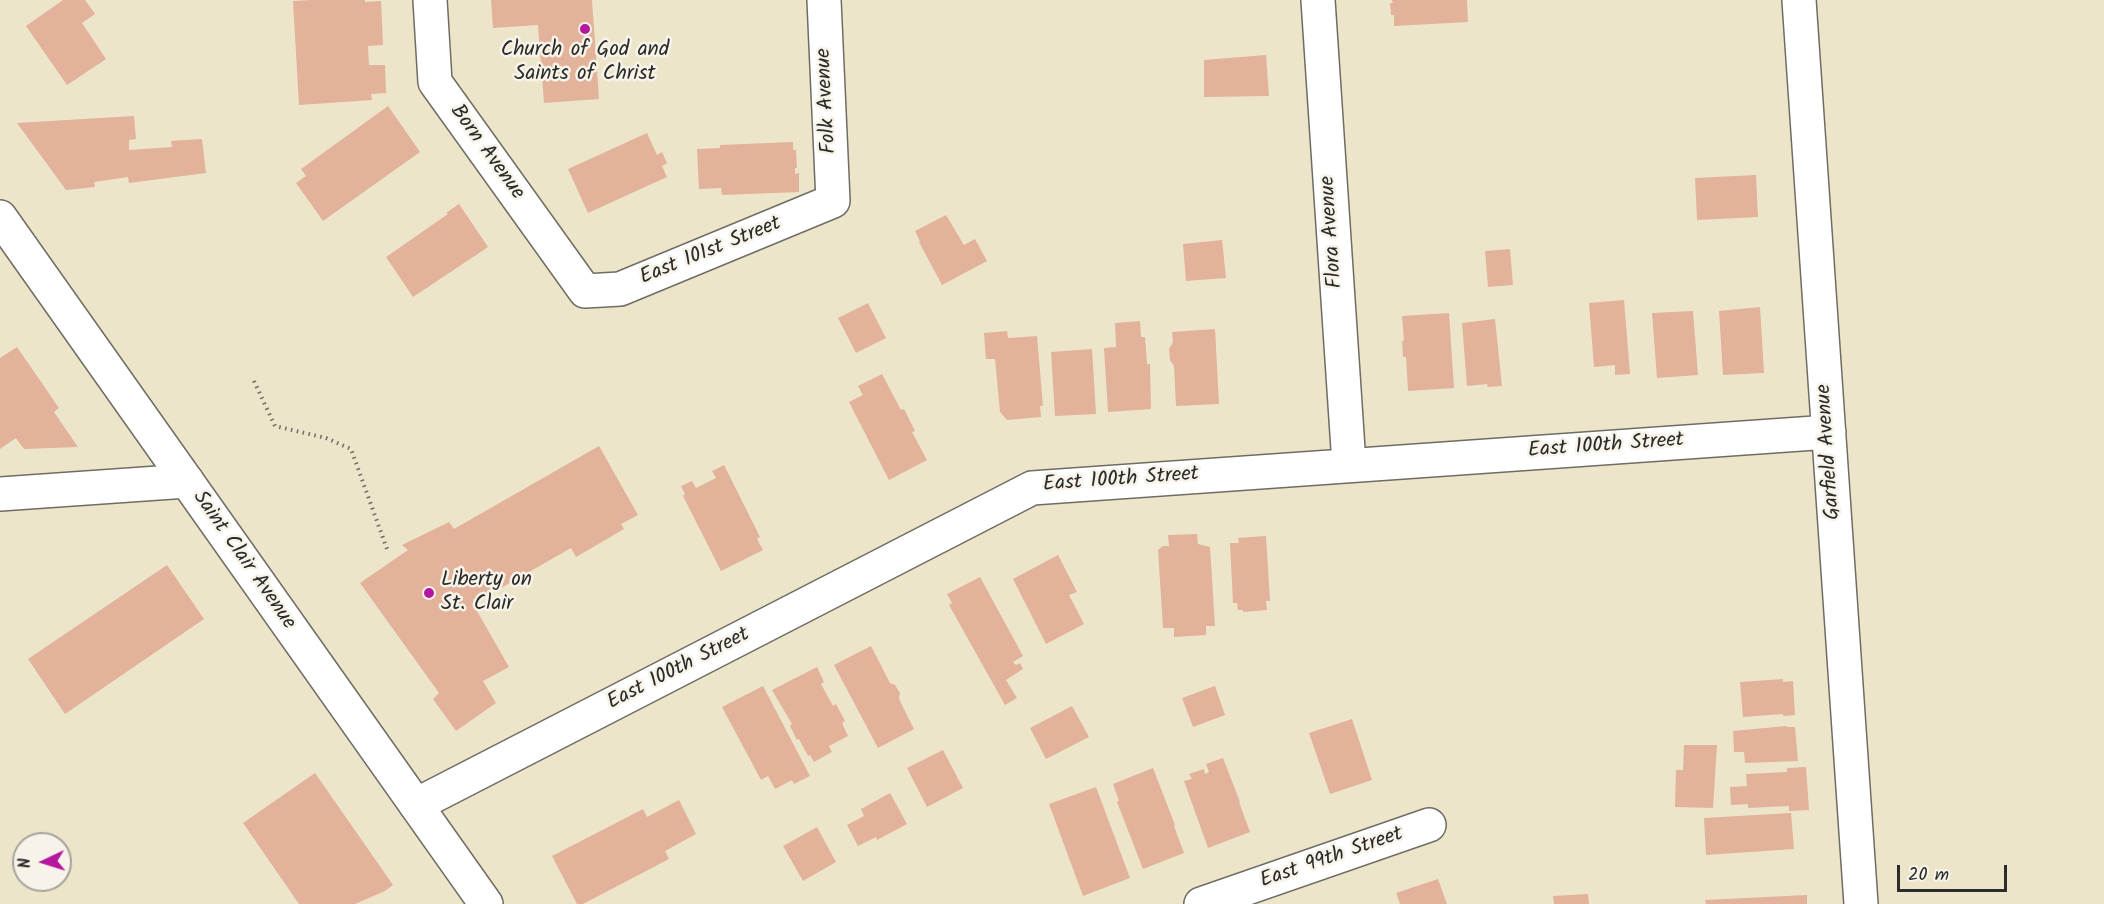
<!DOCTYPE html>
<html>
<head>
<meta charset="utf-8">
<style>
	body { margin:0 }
	#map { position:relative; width:2104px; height:904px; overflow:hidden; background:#ede5ca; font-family:Kalam,sans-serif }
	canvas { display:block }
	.north { position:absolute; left:12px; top:832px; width:60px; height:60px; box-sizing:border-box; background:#f7f3e8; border:2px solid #a5a39c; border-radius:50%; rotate:266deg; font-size:16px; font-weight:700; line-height:24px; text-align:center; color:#2b2b2b }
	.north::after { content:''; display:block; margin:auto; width:21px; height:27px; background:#b5179e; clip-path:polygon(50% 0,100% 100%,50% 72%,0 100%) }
	.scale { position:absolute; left:1897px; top:865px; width:110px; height:27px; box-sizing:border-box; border:3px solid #2b2b2b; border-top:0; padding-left:8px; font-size:18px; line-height:21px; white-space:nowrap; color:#2b2b2b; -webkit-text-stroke:4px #f7f3e8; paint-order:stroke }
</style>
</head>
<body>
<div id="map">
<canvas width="2104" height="904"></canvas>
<div class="north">N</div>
<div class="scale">20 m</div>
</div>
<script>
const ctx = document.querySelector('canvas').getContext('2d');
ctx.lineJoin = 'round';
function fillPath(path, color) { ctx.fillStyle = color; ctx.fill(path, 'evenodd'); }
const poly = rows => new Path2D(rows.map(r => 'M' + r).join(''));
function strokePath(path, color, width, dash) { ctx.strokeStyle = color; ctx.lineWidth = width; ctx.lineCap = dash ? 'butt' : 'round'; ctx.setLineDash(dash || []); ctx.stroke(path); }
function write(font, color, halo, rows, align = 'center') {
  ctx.font = font + ' Kalam,sans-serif'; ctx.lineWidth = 5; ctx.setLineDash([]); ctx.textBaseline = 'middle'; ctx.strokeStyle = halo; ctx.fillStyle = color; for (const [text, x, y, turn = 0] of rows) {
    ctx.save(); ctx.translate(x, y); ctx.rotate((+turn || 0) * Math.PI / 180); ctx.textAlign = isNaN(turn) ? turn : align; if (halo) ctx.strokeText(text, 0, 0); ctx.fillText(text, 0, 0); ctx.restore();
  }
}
fillPath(poly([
	[63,0,85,0,95,14,82,23,106,59,67,85,26,26],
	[312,0,365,0,365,2,381,1,383,45,368,46,369,65,385,65,386,93,371,94,372,100,299,105,293,1],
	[491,0,592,0,599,99,544,103,538,25,493,28],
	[1392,0,1467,0,1468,22,1394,26,1394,15,1391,15,1390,3,1393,3],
	[1266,55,1269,96,1204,97,1204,60],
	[388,106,420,152,323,221,296,183,306,176,301,169],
	[134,116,136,139,129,140,129,150,172,147,171,141,202,139,206,173,129,183,128,177,94,182,95,187,66,190,17,123],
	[647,133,657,155,662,152,667,163,662,166,667,177,588,213,568,169],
	[793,142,793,150,796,150,797,168,795,168,795,174,799,173,799,192,722,195,721,188,699,189,697,149,720,148,720,145],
	[1756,175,1758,217,1697,220,1695,178],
	[459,204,488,247,413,297,386,257,448,214,446,213],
	[946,215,964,245,975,239,987,261,942,285,919,242,920,241,915,231],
	[1222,240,1226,278,1186,281,1183,244],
	[1510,249,1513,285,1488,287,1485,251],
	[1624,300,1630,374,1615,375,1615,365,1594,367,1589,303],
	[868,303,886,338,856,353,838,318],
	[1760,307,1764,373,1723,375,1719,311],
	[1693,311,1698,375,1657,378,1652,313],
	[1449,313,1454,388,1408,391,1406,357,1403,357,1402,341,1404,341,1402,316],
	[1495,319,1502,386,1488,387,1487,384,1467,386,1462,323],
	[1140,321,1141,337,1145,337,1147,364,1150,364,1151,409,1108,412,1104,348,1116,347,1115,323],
	[1215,329,1219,404,1176,406,1174,366,1170,360,1169,349,1173,342,1172,332],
	[1007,331,1008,338,1037,336,1043,406,1040,406,1041,417,1007,420,1000,412,995,359,986,359,984,333],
	[17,347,59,408,54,412,78,447,24,449,16,438,0,449,0,358],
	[1092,349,1096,414,1055,416,1051,352],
	[882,374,901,410,904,409,915,431,912,432,927,460,889,480,849,402,863,395,858,386],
	[599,446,638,515,621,524,624,529,576,557,571,548,473,604,509,667,483,681,496,703,456,731,433,699,439,693,360,583,408,550,402,545,449,522,454,529],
	[724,465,760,537,757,539,763,550,721,571,683,496,685,494,681,486,692,481,696,488,716,478,712,471],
	[1197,534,1198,544,1210,547,1215,626,1206,626,1206,635,1174,637,1174,628,1163,628,1158,550,1163,546,1169,546,1168,535],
	[1266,536,1270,601,1266,601,1267,610,1243,612,1243,610,1238,610,1237,603,1233,603,1230,543,1239,543,1238,538],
	[1058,555,1077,592,1069,595,1084,624,1046,644,1013,579],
	[167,565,204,619,65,714,28,659],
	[980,577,1023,656,1013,662,1016,665,1020,663,1023,669,1006,680,1017,698,1005,705,949,605,952,603,947,594],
	[871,646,890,683,895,685,900,693,899,699,914,729,878,748,834,665],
	[817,667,824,682,821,684,833,706,836,704,845,721,842,723,848,736,829,746,832,752,814,762,810,755,808,756,799,739,797,740,790,726,792,724,772,690],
	[1783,679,1783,682,1793,681,1795,715,1783,716,1783,714,1743,717,1740,682],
	[763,686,810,776,794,784,792,780,775,789,768,776,761,780,722,707],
	[1215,686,1225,715,1193,727,1182,698],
	[1072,706,1089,737,1046,759,1030,728],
	[1352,719,1372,780,1330,794,1309,733],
	[1786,726,1786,727,1795,727,1798,761,1745,763,1744,752,1734,752,1733,731],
	[1684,745,1717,745,1713,808,1675,807,1676,770,1683,770],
	[943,750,963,788,927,807,907,768],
	[1223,758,1240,802,1239,802,1250,832,1208,848,1184,781,1192,779,1189,774,1204,769,1205,774,1209,772,1206,764],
	[1806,767,1809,810,1789,811,1789,806,1748,808,1748,804,1731,805,1730,787,1747,786,1746,774,1787,772,1787,768],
	[1153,768,1175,825,1174,826,1184,853,1143,869,1117,802,1119,801,1113,784],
	[315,773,393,885,385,891,355,904,299,904,243,823],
	[1096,787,1130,878,1083,896,1049,804],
	[890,793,907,824,877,840,876,837,858,846,847,825,864,816,861,809],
	[679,800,696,834,665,851,669,859,583,904,577,904,552,856,643,809,647,817],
	[1791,813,1794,849,1706,855,1704,818],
	[817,827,836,862,803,881,783,846],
	[1438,879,1447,904,1400,904,1396,893],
	[1588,894,1589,904,1554,904,1553,896],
	[1807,895,1807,904,1706,904,1705,900]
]), '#e2b29a');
const minor = poly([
	[430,0,435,82,585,291,620,289,833,201,824,0],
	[1318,0,1349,464],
	[1799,0,1861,904],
	[0,494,187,481],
	[416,805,1032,488,1829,432],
	[1201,904,1429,825]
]);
const major = poly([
	[0,217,486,904]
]);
strokePath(minor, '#6f6c63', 36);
strokePath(major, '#6f6c63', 36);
strokePath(poly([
	[254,381,275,426,326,438,351,449,387,549]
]), '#6f6c63', 4, [1.5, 4.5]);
strokePath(minor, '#fff', 33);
strokePath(major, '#fff', 33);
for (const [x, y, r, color] of [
	[585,29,6,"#b5179e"],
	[429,593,6,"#b5179e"]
]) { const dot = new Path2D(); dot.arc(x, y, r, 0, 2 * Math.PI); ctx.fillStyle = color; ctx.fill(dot); strokePath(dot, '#f7f3e8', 2); }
write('21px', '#2b2b2b', '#f7f3e8', [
	["Church of God and",585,51],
	["Saints of Christ",585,75],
	["Liberty on",441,581,"left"],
	["St. Clair",441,605,"left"]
]);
write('21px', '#2b2b2b', '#f7f3e8', [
	["Folk Avenue",828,101,-93],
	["Born Avenue",486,153,54],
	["Flora Avenue",1333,232,-94],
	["East 101st Street",711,252,-22],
	["East 100th Street",1606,447,-4],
	["Garfield Avenue",1830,452,-94],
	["East 100th Street",1121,481,-4],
	["Saint Clair Avenue",243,561,55],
	["East 100th Street",679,670,-27],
	["East 99th Street",1332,859,-19]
]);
</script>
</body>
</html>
